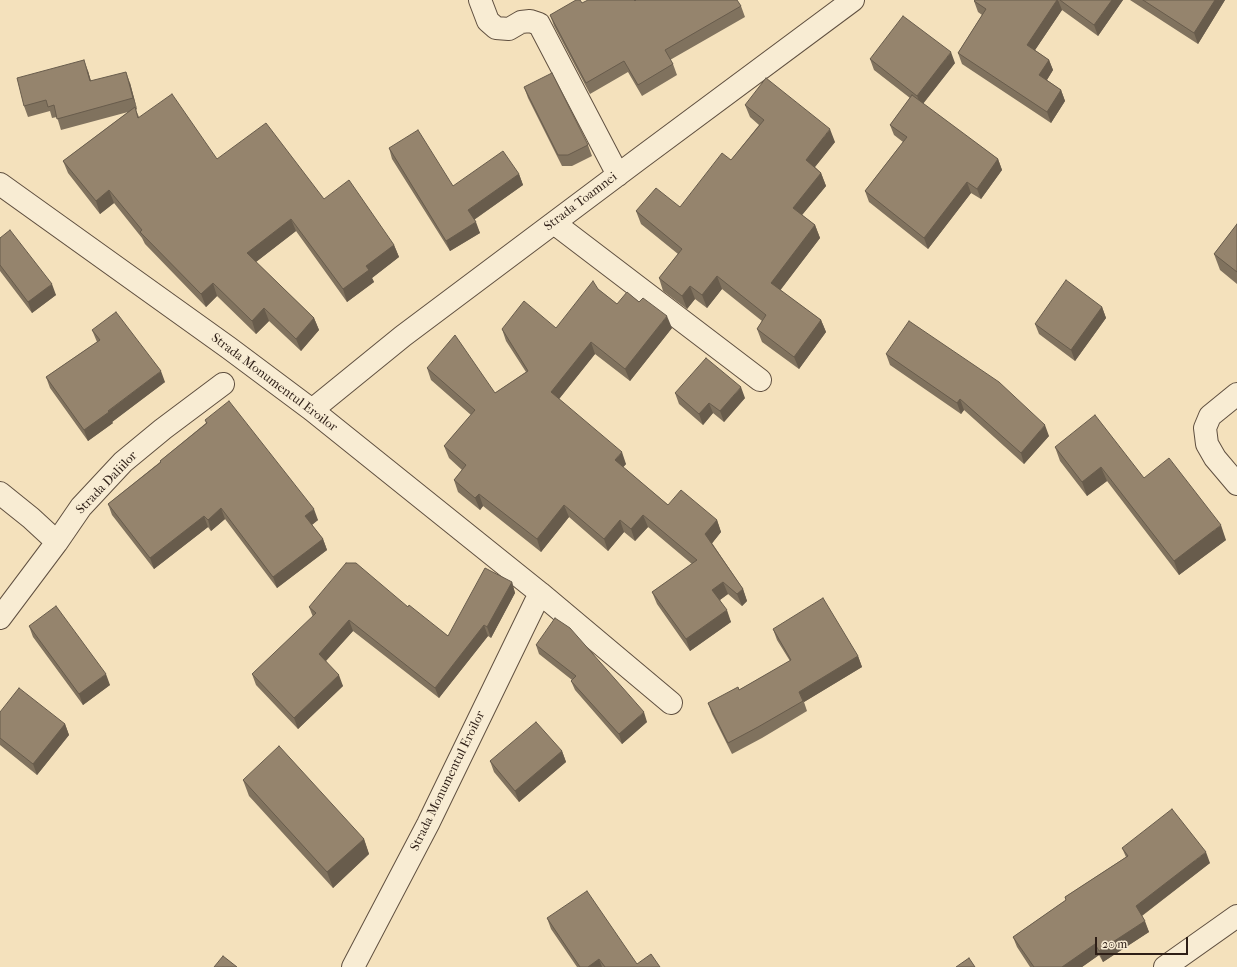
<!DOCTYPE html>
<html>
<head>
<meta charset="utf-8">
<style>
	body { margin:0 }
	#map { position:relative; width:1237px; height:967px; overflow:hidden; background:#f4e1bc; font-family:"IM FELL French Canon",serif }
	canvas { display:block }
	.scale { position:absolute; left:1095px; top:937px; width:93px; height:18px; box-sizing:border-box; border:2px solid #2e1f17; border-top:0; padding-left:5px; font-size:12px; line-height:14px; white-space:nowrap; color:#2e1f17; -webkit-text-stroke:3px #f8ecd3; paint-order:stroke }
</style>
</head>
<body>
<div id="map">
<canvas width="1237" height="967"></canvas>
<div class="scale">20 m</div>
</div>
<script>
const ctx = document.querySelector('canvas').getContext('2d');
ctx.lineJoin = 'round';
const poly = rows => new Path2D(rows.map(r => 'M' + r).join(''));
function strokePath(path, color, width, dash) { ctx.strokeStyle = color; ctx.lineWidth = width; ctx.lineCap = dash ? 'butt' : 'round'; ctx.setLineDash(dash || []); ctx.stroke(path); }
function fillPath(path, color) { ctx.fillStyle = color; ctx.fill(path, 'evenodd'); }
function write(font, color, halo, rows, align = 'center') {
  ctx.font = font + ' "IM FELL French Canon",serif'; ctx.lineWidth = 3; ctx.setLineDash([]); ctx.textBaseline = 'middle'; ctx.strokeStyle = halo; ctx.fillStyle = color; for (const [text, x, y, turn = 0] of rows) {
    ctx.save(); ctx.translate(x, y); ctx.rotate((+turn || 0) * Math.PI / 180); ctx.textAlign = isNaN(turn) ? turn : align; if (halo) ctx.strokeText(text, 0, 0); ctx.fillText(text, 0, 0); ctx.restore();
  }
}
const minor = poly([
	[480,0,488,21,496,28,509,29,521,22,530,21,539,24,618,175],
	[0,184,229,348,312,410,540,593,671,703],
	[554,223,760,380],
	[1237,394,1210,416,1205,428,1207,444,1215,458,1237,484],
	[312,410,403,336,639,159,853,0],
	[0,493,31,518,57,542,81,507,123,462,163,429,223,384],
	[0,618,57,542],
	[353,967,428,824,540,593],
	[1165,967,1237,916]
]);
strokePath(minor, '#605040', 24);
strokePath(minor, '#f8ecd3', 22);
fillPath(poly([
	[975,0,1123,0,1098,36,1062,10,1035,50,1049,60,1053,70,1047,80,1061,90,1065,101,1051,123,962,64,958,53,982,15,978,12,974,1],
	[1130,0,1225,0,1198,44],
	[635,1,741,6,745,17,670,60,673,64,677,75,642,96,628,72,590,94,554,26,550,15,582,3],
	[870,59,955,63,923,104,998,159,1002,170,981,199,971,193,928,249,869,202,865,191,903,142,894,135,890,125,910,98,874,70],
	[88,71,91,81,130,83,137,109,136,110,139,117,217,159,324,199,394,245,399,257,372,278,374,282,347,302,296,231,256,262,314,318,319,330,301,351,269,321,256,334,217,296,206,307,145,244,142,238,114,203,100,214,68,173,63,161,128,112,61,130,57,117,52,118,50,111,28,117,24,106],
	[524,87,588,145,592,156,572,166,562,166,528,98],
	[745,105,835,142,815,167,821,173,826,186,802,215,815,225,820,238,780,290,821,320,826,332,799,369,762,342,757,329,762,321,722,289,707,308,695,299,687,309,663,291,659,278,678,254,641,224,636,211,680,207,731,160,759,125,750,117],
	[389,148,453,186,519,174,523,185,474,220,480,233,450,251,392,159],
	[1237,224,1237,284,1220,270,1214,254],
	[0,238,56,295,32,313,0,271],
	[598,289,617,304,672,328,630,381,595,354,559,399,626,464,623,467,668,505,717,520,721,532,712,543,743,589,747,601,742,606,728,594,720,600,731,622,690,651,657,604,652,592,692,564,648,527,635,541,624,532,608,551,569,517,541,552,483,506,480,510,458,492,454,480,462,470,449,458,444,446,471,415,431,380,427,368,495,393,526,372,506,341,502,329,556,328],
	[1102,307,1106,318,1075,361,1039,334,1035,324],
	[92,330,165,382,112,422,113,423,88,441,50,388,46,377,97,342],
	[886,354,1049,436,1024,464,964,410,961,414,890,365],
	[675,393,745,398,724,422,713,413,703,425,679,404],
	[205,420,318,520,312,525,323,539,327,550,277,588,225,519,211,531,208,527,154,569,112,515,108,504,160,462,160,461,206,423],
	[1055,447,1144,478,1226,540,1179,575,1107,481,1087,496,1060,461],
	[512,582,515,593,491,638,488,636,439,698,353,631,326,661,343,686,298,729,256,685,252,674,313,617,309,607,408,607,448,636],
	[29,626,110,685,83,705,33,637],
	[773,629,858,656,862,667,804,702,807,711,762,738,732,754,712,714,708,703,739,690,790,661,777,640],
	[536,645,647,722,622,744,575,690,571,681,572,680,539,654],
	[0,712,65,724,69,735,37,775,0,745],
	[562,751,566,762,519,802,494,772,490,761],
	[243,780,364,839,369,854,333,888,249,796],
	[1122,848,1210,863,1142,916,1149,932,1103,962,1099,955,1082,967,1030,967,1017,947,1013,937,1066,900,1065,897,1126,857],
	[547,918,637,964,660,967,577,967,551,929]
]), '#80725e');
fillPath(poly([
	[1057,0,1058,0,1062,10,1031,56,1027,45],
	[1112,0,1123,0,1098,36,1094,25],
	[1215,0,1225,0,1198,44,1194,33],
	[951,52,955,63,921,106,917,96],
	[84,60,88,71,94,92,90,81],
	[1049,60,1053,70,1043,86,1039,75],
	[126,72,130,83,137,109,133,98],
	[1061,90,1065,101,1051,123,1047,112],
	[830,129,835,142,810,173,806,160],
	[998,159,1002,170,981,199,977,189],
	[821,173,826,186,797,221,793,208],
	[519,174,523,185,472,221,468,210],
	[967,182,971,193,928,249,924,238],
	[109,190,114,203,100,214,96,201],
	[291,219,296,231,252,265,247,253],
	[476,222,480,233,450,251,446,241],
	[815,225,820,238,776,296,771,283],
	[394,245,399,257,372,278,374,282,347,302,343,289,366,266],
	[717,276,722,289,707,308,702,295],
	[213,283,217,296,206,307,201,294],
	[52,284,56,295,32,313,28,302],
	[690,286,695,299,687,309,682,296],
	[1102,307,1106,318,1075,361,1071,350],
	[264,308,269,321,256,334,252,321],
	[667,316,672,328,630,381,625,369],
	[314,318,319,330,301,351,296,339],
	[821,320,826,332,799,369,794,357],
	[591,342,595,354,555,404,551,392],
	[161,371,165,382,112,422,113,423,88,441,84,430],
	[741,387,745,398,724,422,720,411],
	[960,399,964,410,961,414,957,403],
	[709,403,713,413,703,425,699,414],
	[1045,425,1049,436,1024,464,1021,453],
	[622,452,626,464,619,472,615,460],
	[1101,467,1107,481,1087,496,1082,482],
	[479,494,483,506,480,510,475,498],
	[564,505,569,517,541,552,537,539],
	[221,508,225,519,211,531,208,520],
	[314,509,318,520,309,527,305,516],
	[643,515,648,527,635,541,631,529],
	[204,516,208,527,154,569,150,558],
	[620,520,624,532,608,551,604,539],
	[717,520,721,532,710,546,705,534],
	[1221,525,1226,540,1179,575,1174,561],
	[323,539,327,550,277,588,273,577],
	[512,582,515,593,491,638,487,627],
	[723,582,728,594,717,602,712,590],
	[743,589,747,601,742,606,737,594],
	[727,610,731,622,690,651,686,639],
	[349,620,353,631,323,664,319,654],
	[484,625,488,636,439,698,435,688],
	[858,656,862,667,804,702,799,692],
	[106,674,110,685,83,705,79,694],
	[339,675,343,686,298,729,294,718],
	[644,712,647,722,622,744,619,734],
	[65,724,69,735,37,775,33,764],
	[562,751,566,762,519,802,515,791],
	[364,839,369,854,333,888,327,872],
	[1206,852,1210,863,1140,917,1136,906],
	[1145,921,1149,932,1103,962,1099,951],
	[1095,944,1099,955,1082,967,1062,967],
	[599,959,602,967,588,967]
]), '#685c4c');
const building = poly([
	[576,0,580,0,582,3,588,0,634,0,635,1,636,0,737,0,741,6,665,50,673,64,638,85,624,61,586,83,550,15,576,0],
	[975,0,1057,0,1027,45,1049,60,1039,75,1061,90,1047,112,958,53,986,9,974,1,975,0],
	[1060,0,1112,0,1094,25,1060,0],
	[1143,0,1215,0,1194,33,1143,0],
	[903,16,951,52,917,96,870,59,903,16],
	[84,60,90,81,126,72,133,98,57,119,54,105,48,107,46,100,24,106,17,78,84,60],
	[552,73,588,145,568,155,558,155,524,87,552,73],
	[766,78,830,129,806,160,821,173,793,208,815,225,771,283,821,320,794,357,757,329,766,315,717,276,702,295,690,286,682,296,659,278,682,249,636,211,656,188,680,207,722,153,731,160,764,120,745,105,766,78],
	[172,94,217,159,266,123,324,199,349,180,394,245,366,266,369,270,343,289,291,219,247,253,314,318,296,339,264,308,252,321,213,283,201,294,140,232,142,230,109,190,96,201,63,161,135,107,138,118,172,94],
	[912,95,998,159,977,189,967,182,924,238,865,191,907,137,890,125,912,95],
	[418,130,453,186,503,151,519,174,468,210,476,222,446,241,389,148,418,130],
	[1237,224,1237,272,1214,254,1237,224],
	[10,230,52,284,28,302,0,265,0,238,10,230],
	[1066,280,1102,307,1071,350,1035,324,1066,280],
	[593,281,598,289,617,304,627,292,639,302,643,298,667,316,625,369,591,342,551,392,622,452,615,460,668,505,681,490,717,520,705,534,743,589,737,594,723,582,712,590,727,610,686,639,652,592,697,560,643,515,631,529,620,520,604,539,564,505,537,539,479,494,475,498,454,480,466,465,444,446,475,410,427,368,455,335,495,393,528,371,502,329,524,301,556,328,593,281],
	[116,312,161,371,108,411,109,412,84,430,46,377,100,340,92,330,116,312],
	[909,321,999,382,1045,425,1021,453,960,399,957,403,886,354,909,321],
	[706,358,741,387,720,411,709,403,699,414,675,393,706,358],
	[229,401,314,509,305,516,323,539,273,577,221,508,208,520,204,516,150,558,108,504,161,462,160,461,207,423,205,420,229,401],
	[1095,415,1144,478,1169,458,1221,525,1174,561,1101,467,1082,482,1055,447,1095,415],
	[346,563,356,563,408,607,409,605,448,636,485,568,512,582,487,627,484,625,435,688,349,620,319,654,339,675,294,718,252,674,316,613,309,607,346,563],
	[823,598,858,656,799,692,803,701,758,727,728,743,708,703,738,687,739,690,791,660,773,629,823,598],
	[56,606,106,674,79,694,29,626,56,606],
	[555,618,570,628,644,712,619,734,571,681,576,676,536,645,555,618],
	[19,688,65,724,33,764,0,738,0,712,19,688],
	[536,722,562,751,515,791,490,761,536,722],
	[279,746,364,839,327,872,243,780,279,746],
	[1172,809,1206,852,1136,906,1145,921,1099,951,1095,944,1062,967,1034,967,1013,937,1066,900,1065,897,1128,856,1122,848,1172,809],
	[587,891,637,964,651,954,660,967,605,967,599,959,588,967,580,967,547,918,587,891],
	[223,956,237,967,214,967,223,956],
	[969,958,975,967,956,967,969,958]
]);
fillPath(building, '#95846d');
strokePath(building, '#685c4c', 1);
write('13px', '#2e1f17', '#f8ecd3', [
	["Strada Toamnei",581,202,-37],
	["Strada Monumentul Eroilor",274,383,37],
	["Strada Daliilor",107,483,-46],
	["Strada Monumentul Eroilor",448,781,-64]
]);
</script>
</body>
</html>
